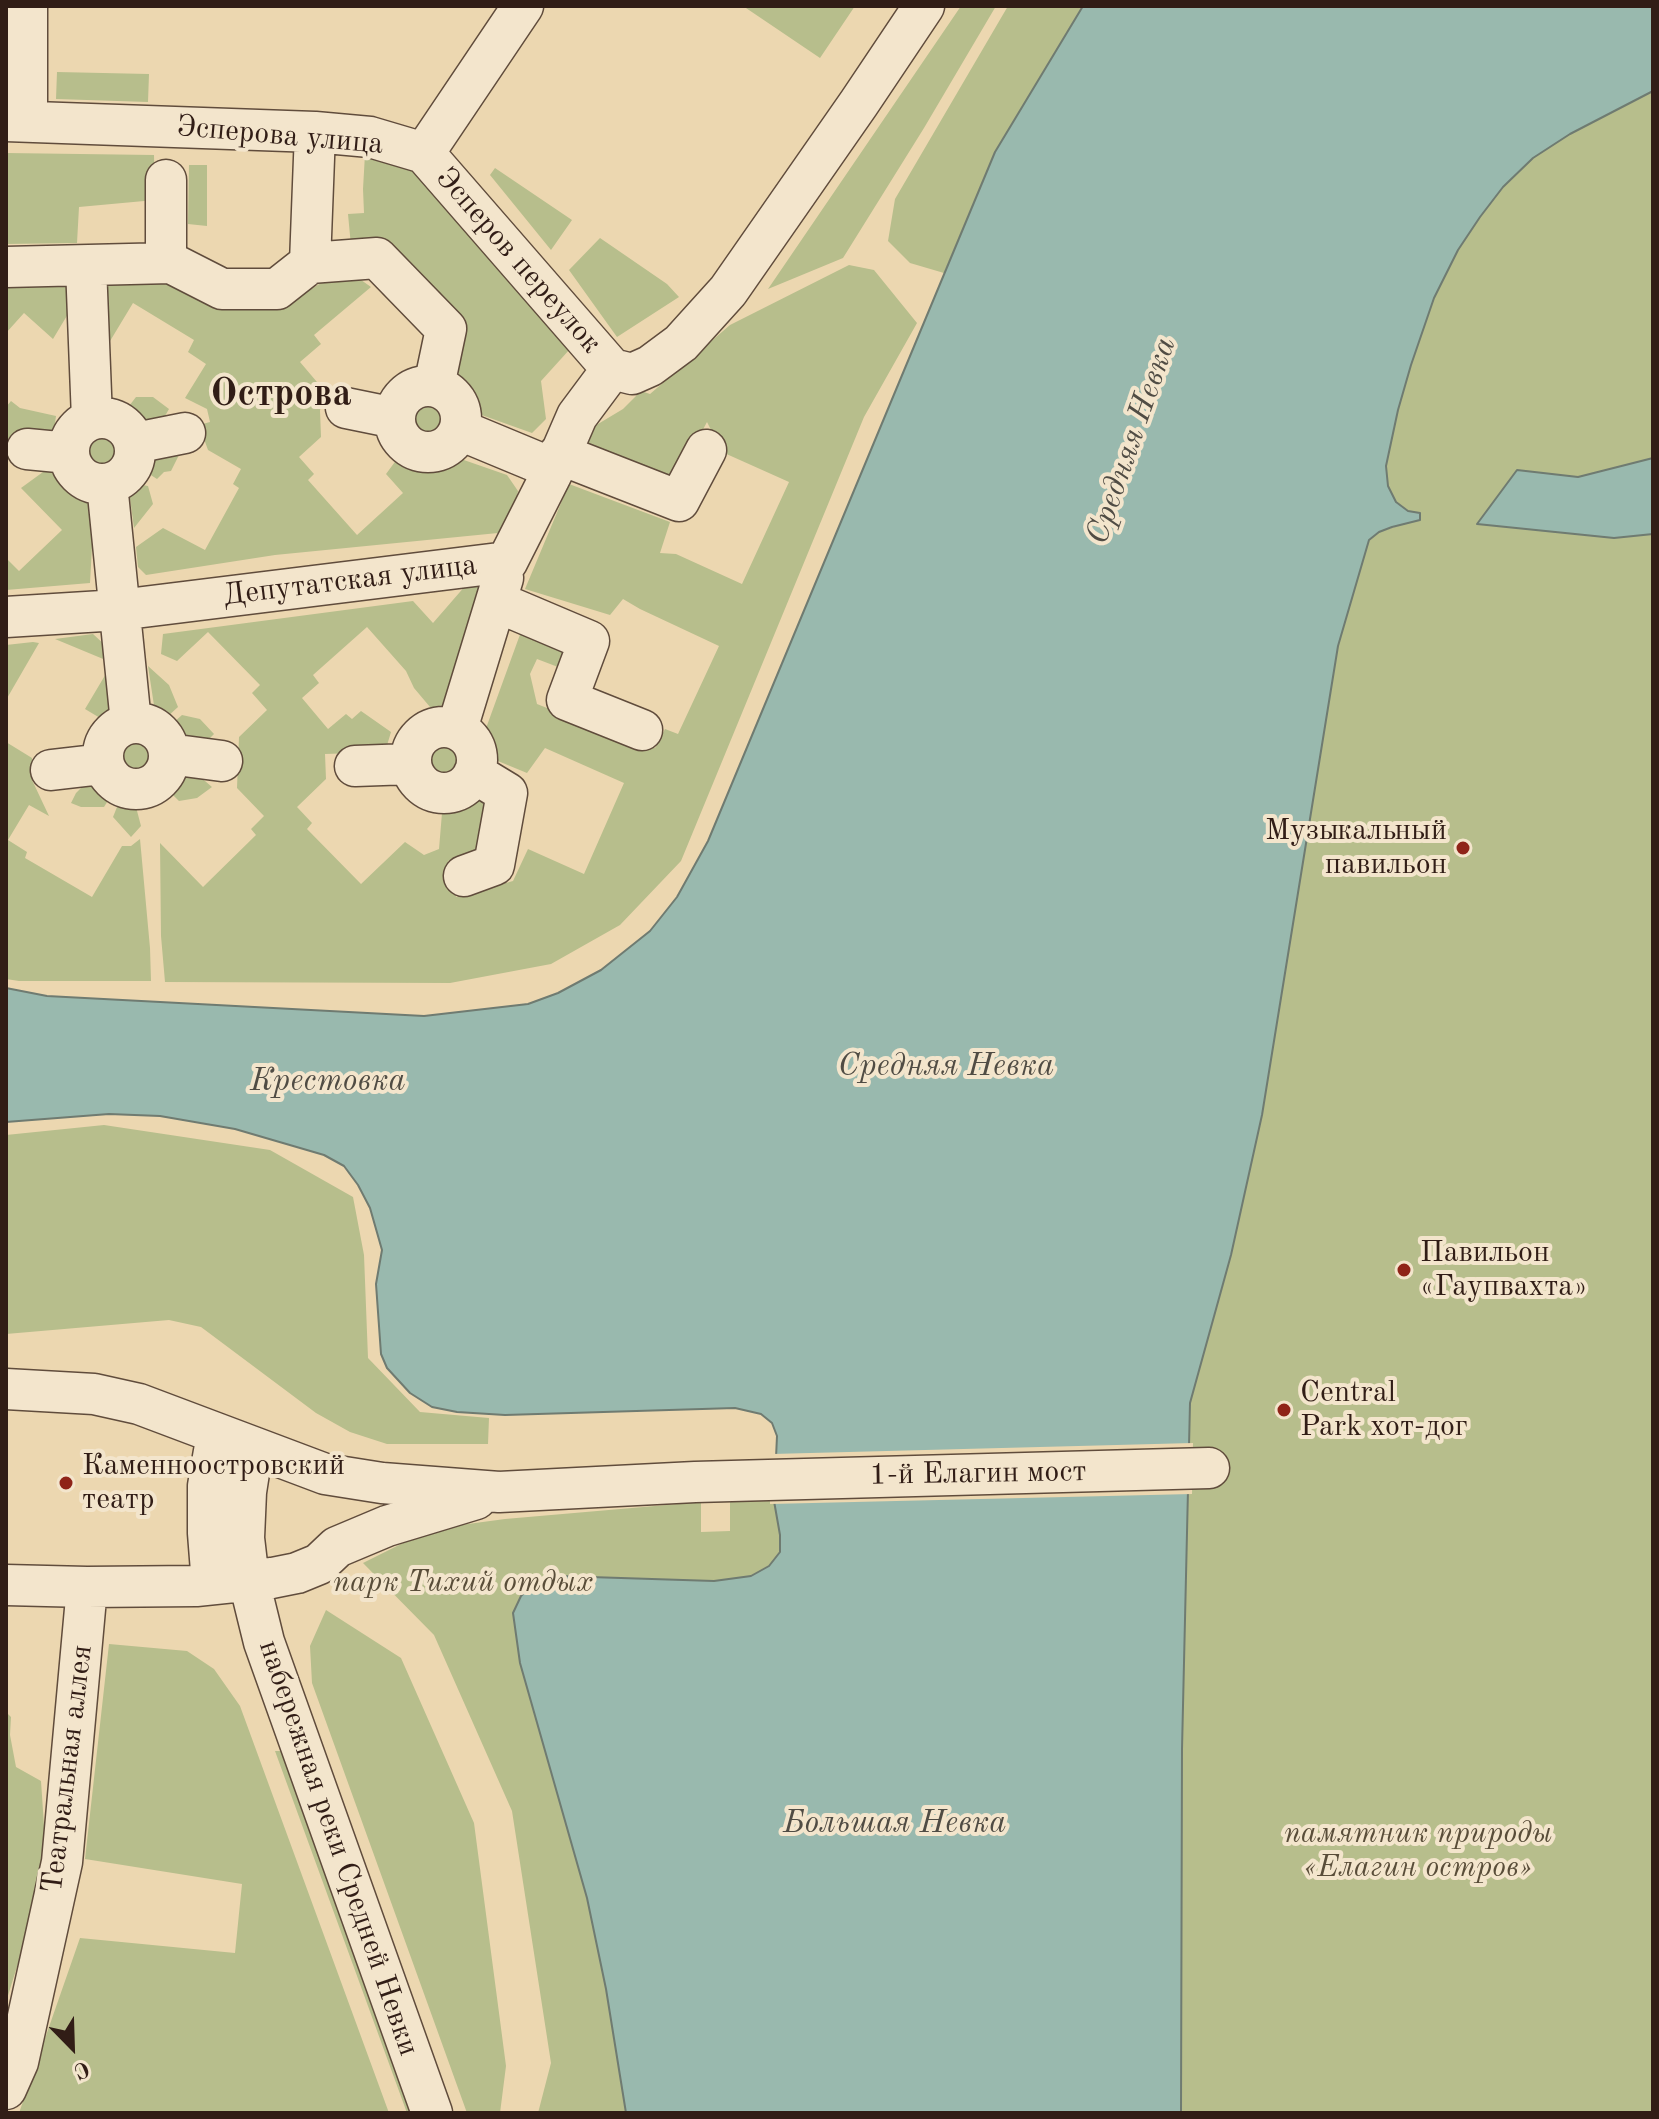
<!DOCTYPE html>
<html>
<head>
<meta charset="utf-8">
<style>
	body { margin:0 }
	#map { position:relative; width:1659px; height:2119px; overflow:hidden; background:#ecd7b0; font-family:"Old Standard TT",serif }
	canvas { display:block }
	.frame { position:absolute; inset:0; border:8px solid #311d16; pointer-events:none }
	.north { position:absolute; left:32px; top:2007px; width:80px; height:80px; -webkit-text-stroke:6px #f3e5cc; paint-order:stroke; rotate:157deg; font-size:22px; font-weight:700; line-height:32px; text-align:center; color:#311d16 }
	.north::after { content:''; display:block; margin:auto; width:28px; height:36px; background:#311d16; clip-path:polygon(50% 0,100% 100%,50% 72%,0 100%) }
</style>
</head>
<body>
<div id="map">
<canvas width="1659" height="2119"></canvas>
<div class="frame"></div>
<div class="north">С</div>
</div>
<script>
const ctx = document.querySelector('canvas').getContext('2d');
ctx.lineJoin = 'round';
function fillPath(path, color) { ctx.fillStyle = color; ctx.fill(path, 'evenodd'); }
const poly = rows => new Path2D(rows.map(r => 'M' + r).join(''));
function strokePath(path, color, width, dash) { ctx.strokeStyle = color; ctx.lineWidth = width; ctx.lineCap = dash ? 'butt' : 'round'; ctx.setLineDash(dash || []); ctx.stroke(path); }
function write(font, color, halo, rows, align = 'center') {
  ctx.font = font + ' "Old Standard TT",serif'; ctx.lineWidth = 8; ctx.setLineDash([]); ctx.textBaseline = 'middle'; ctx.strokeStyle = halo; ctx.fillStyle = color; for (const [text, x, y, turn = 0] of rows) {
    ctx.save(); ctx.translate(x, y); ctx.rotate((+turn || 0) * Math.PI / 180); ctx.textAlign = isNaN(turn) ? turn : align; if (halo) ctx.strokeText(text, 0, 0); ctx.fillText(text, 0, 0); ctx.restore();
  }
}
fillPath(poly([
	[743,6,855,6,820,58],
	[961,6,996,6,924,128,843,258,768,289],
	[1008,6,1083,6,995,152,944,273,910,263,888,241,895,199],
	[57,72,149,74,148,102,56,99],
	[1653,91,1653,2113,1181,2113,1182,1749,1190,1403,1231,1255,1262,1115,1338,646,1369,540,1379,532,1407,523,1420,513,1408,511,1396,502,1388,486,1386,466,1398,410,1411,365,1434,298,1458,250,1480,217,1503,187,1533,158,1570,134],
	[6,153,154,155,155,200,79,207,77,243,6,244],
	[365,154,406,155,570,349,541,381,546,419,532,433,476,413,473,394,460,380,453,354,351,246,348,214,364,213,363,189],
	[189,165,207,165,207,226,188,224],
	[495,168,572,220,551,250,490,175],
	[600,238,667,284,679,297,617,337,569,270],
	[849,265,874,270,917,323,864,417,681,861,620,925,551,964,450,983,165,982,161,936,160,843,203,887,256,835,251,829,264,816,237,788,239,737,267,710,252,693,260,685,208,632,177,661,161,654,163,634,413,601,433,623,466,585,493,590,446,709,430,707,414,688,406,671,367,627,313,675,319,683,302,698,328,729,346,714,352,719,361,711,391,732,385,752,325,754,326,779,297,807,312,823,307,829,361,884,405,842,424,855,439,849,442,813,465,809,482,796,492,812,481,852,448,861,456,897,513,881,528,849,584,874,624,783,545,748,527,773,493,759,485,731,522,629,564,647,558,667,537,659,530,674,537,704,627,740,655,748,665,729,678,734,719,646,640,609,623,599,610,615,525,589,569,484,670,522,660,553,676,554,742,584,789,482,722,452,707,422,675,482,584,449,593,427,623,409,641,391,650,394,730,325],
	[113,271,262,300,303,294,334,275,354,275,371,287,314,335,321,344,300,362,328,395,320,410,321,437,299,457,314,474,308,480,357,535,403,493,386,474,400,455,417,468,428,472,446,467,461,459,507,475,518,491,513,515,498,533,275,555,146,575,138,567,136,547,163,528,205,550,239,488,233,484,241,469,208,450,199,425,210,422,207,409,185,398,206,364,188,352,194,340,133,303,101,356,100,284],
	[6,273,69,285,74,304,53,339,24,313,6,333],
	[136,397,153,397,169,409,161,423,144,426,136,417,126,410],
	'407 418a21 21 0 1 1 42 0a21 21 0 1 1-42 0Z',
	[11,401,20,408,56,416,53,438,6,438,6,407],
	[109,429,119,439,121,453,113,465,108,468,95,469,84,462,80,443,83,436],
	[181,451,171,471,164,472,157,479,146,472,151,462,149,452],
	[54,464,87,498,93,529,90,583,6,590,6,558,19,571,62,530,21,488],
	[137,484,148,486,153,504,134,528,129,491],
	[93,634,106,646,108,661,55,639],
	[33,642,39,643,6,700,6,645],
	[148,666,169,685,178,707,167,717,155,712],
	[107,672,114,711,105,721,85,709],
	[182,715,200,719,214,734,204,744,184,744,181,733,173,723],
	'116 757a20 20 0 1 1 40 0a20 20 0 1 1-40 0Z',
	'422 760a20 20 0 1 1 40 0a20 20 0 1 1-40 0Z',
	[6,742,32,758,32,780,49,816,29,805,8,840,27,852,25,858,92,897,122,846,131,846,140,839,150,948,151,981,19,981,6,979],
	[182,774,198,775,212,787,197,798,179,801,170,792],
	[97,782,109,799,104,807,81,807,71,803,76,793,86,783],
	[119,802,136,807,141,826,131,837,113,817],
	[104,1125,270,1150,353,1197,364,1255,368,1358,420,1412,489,1418,488,1444,387,1444,350,1432,316,1413,201,1327,169,1320,6,1334,6,1135],
	[774,1501,780,1535,780,1552,769,1566,751,1576,714,1581,559,1576,513,1613,520,1663,587,1898,606,1989,626,2113,538,2113,551,2063,512,1811,434,1635,363,1563,407,1541,453,1526,505,1519,701,1502],
	[730,1502,730,1531,701,1532,701,1503],
	[326,1610,401,1658,474,1823,506,2066,500,2113,467,2113,312,1683,310,1646],
	[109,1644,187,1651,214,1669,240,1706,389,2113,19,2113,80,1938,235,1953,242,1884,85,1859],
	[6,1712,11,1717,10,1735,16,1767,41,1781,47,1870,6,2002],
	[275,1751,289,1751,421,2113,407,2113]
]), '#b7be8c');
const water = poly([
	[1083,6,1653,6,1653,91,1570,134,1533,158,1503,187,1480,217,1458,250,1434,298,1411,365,1398,410,1386,466,1388,486,1396,502,1408,511,1420,513,1420,520,1392,527,1379,532,1369,540,1338,646,1262,1115,1231,1255,1190,1403,1182,1749,1181,2113,626,2113,606,1989,587,1898,520,1663,513,1613,521,1596,537,1580,559,1576,714,1581,751,1576,769,1566,780,1552,780,1535,774,1501,777,1436,772,1423,761,1414,735,1408,505,1415,457,1412,432,1407,410,1393,387,1368,381,1354,376,1284,382,1250,370,1208,358,1185,344,1166,324,1155,235,1129,160,1116,109,1114,6,1122,6,988,47,996,424,1016,528,1004,558,993,601,970,650,931,677,897,708,841,995,152,1083,6],
	[1653,458,1653,534,1614,538,1477,524,1517,470,1578,477,1653,458]
]);
fillPath(water, '#99b9ae');
strokePath(water, '#6f7b71', 2);
fillPath(poly([
	[1193,1443,1192,1494,770,1504,770,1501,772,1454]
]), '#ecd7b0');
const minor = poly([
	[27,6,27,121],
	[6,121,315,132,370,137,424,153,523,6],
	[424,153,612,369],
	[166,263,166,180],
	[310,263,315,132],
	[86,266,92,419],
	[6,267,171,263,222,289,277,289,310,263,377,258,446,329,434,386],
	[612,369,632,374,650,366,681,343,728,291,859,103,924,6],
	'395 419a33 33 0 1 1 66 0a33 33 0 1 1-66 0Z',
	[346,408,395,418],
	'69 451a33 33 0 1 1 66 0a33 33 0 1 1-66 0Z',
	[460,430,554,469],
	[135,443,185,433],
	[27,449,69,453],
	[559,454,679,501,706,450],
	[107,484,131,723],
	[497,602,589,641,567,700,642,730],
	[6,617,119,610,507,562,554,469,577,416,612,369],
	'103 756a33 33 0 1 1 66 0a33 33 0 1 1-66 0Z',
	'411 760a33 33 0 1 1 66 0a33 33 0 1 1-66 0Z',
	[457,729,503,578],
	[169,754,222,761],
	[355,766,410,764],
	[51,770,103,764],
	[464,876,494,865,507,793,474,773],
	[6,1389,94,1394,139,1404,325,1474,382,1483,499,1492,695,1482,1209,1468],
	[253,1447,246,1492,244,1538,249,1581,264,1642,432,2113],
	[212,1584,208,1533,208,1486,217,1434],
	[6,1585,87,1587,196,1586,272,1578,297,1573,319,1564,337,1547,387,1526,476,1499],
	[6,2089,18,2062,62,1862,87,1587]
]);
strokePath(minor, '#604c3c', 43);
strokePath(minor, '#f3e5cc', 40);
for (const [x, y, r, color] of [
	[1463,848,8,"#8f2418"],
	[1404,1270,8,"#8f2418"],
	[1284,1410,8,"#8f2418"],
	[66,1483,8,"#8f2418"]
]) { const dot = new Path2D(); dot.arc(x, y, r, 0, 2 * Math.PI); ctx.fillStyle = color; ctx.fill(dot); strokePath(dot, '#f3e5cc', 3); }
write('30px', '#311d16', '#f3e5cc', [
	["Эсперова улица",280,136,5],
	["Эсперов переулок",518,261,49],
	["Депутатская улица",350,581,-7],
	["1-й Елагин мост",978,1474,-1],
	["Театральная аллея",68,1769,-83],
	["набережная реки Средней Невки",338,1848,71]
]);
write('30px', '#311d16', '#f3e5cc', [
	["Музыкальный",1447,831,"right"],
	["павильон",1447,865,"right"],
	["Павильон",1420,1253],
	["«Гаупвахта»",1420,1287],
	["Central",1300,1393],
	["Park хот-дог",1300,1427],
	["Каменноостровский",82,1466],
	["театр",82,1500]
], 'left');
write('italic 30px', '#594d39', '#f3e5cc', [
	["парк Тихий отдых",463,1583],
	["памятник природы",1418,1834],
	["«Елагин остров»",1418,1868]
]);
write('italic 32px', '#504c44', '#f3e5cc', [
	["Средняя Невка",1132,441,-71],
	["Средняя Невка",946,1067],
	["Крестовка",328,1082],
	["Большая Невка",895,1824]
]);
write('bold 38px', '#311d16', '#f3e5cc', [
	["Острова",281,395]
]);
</script>
</body>
</html>
